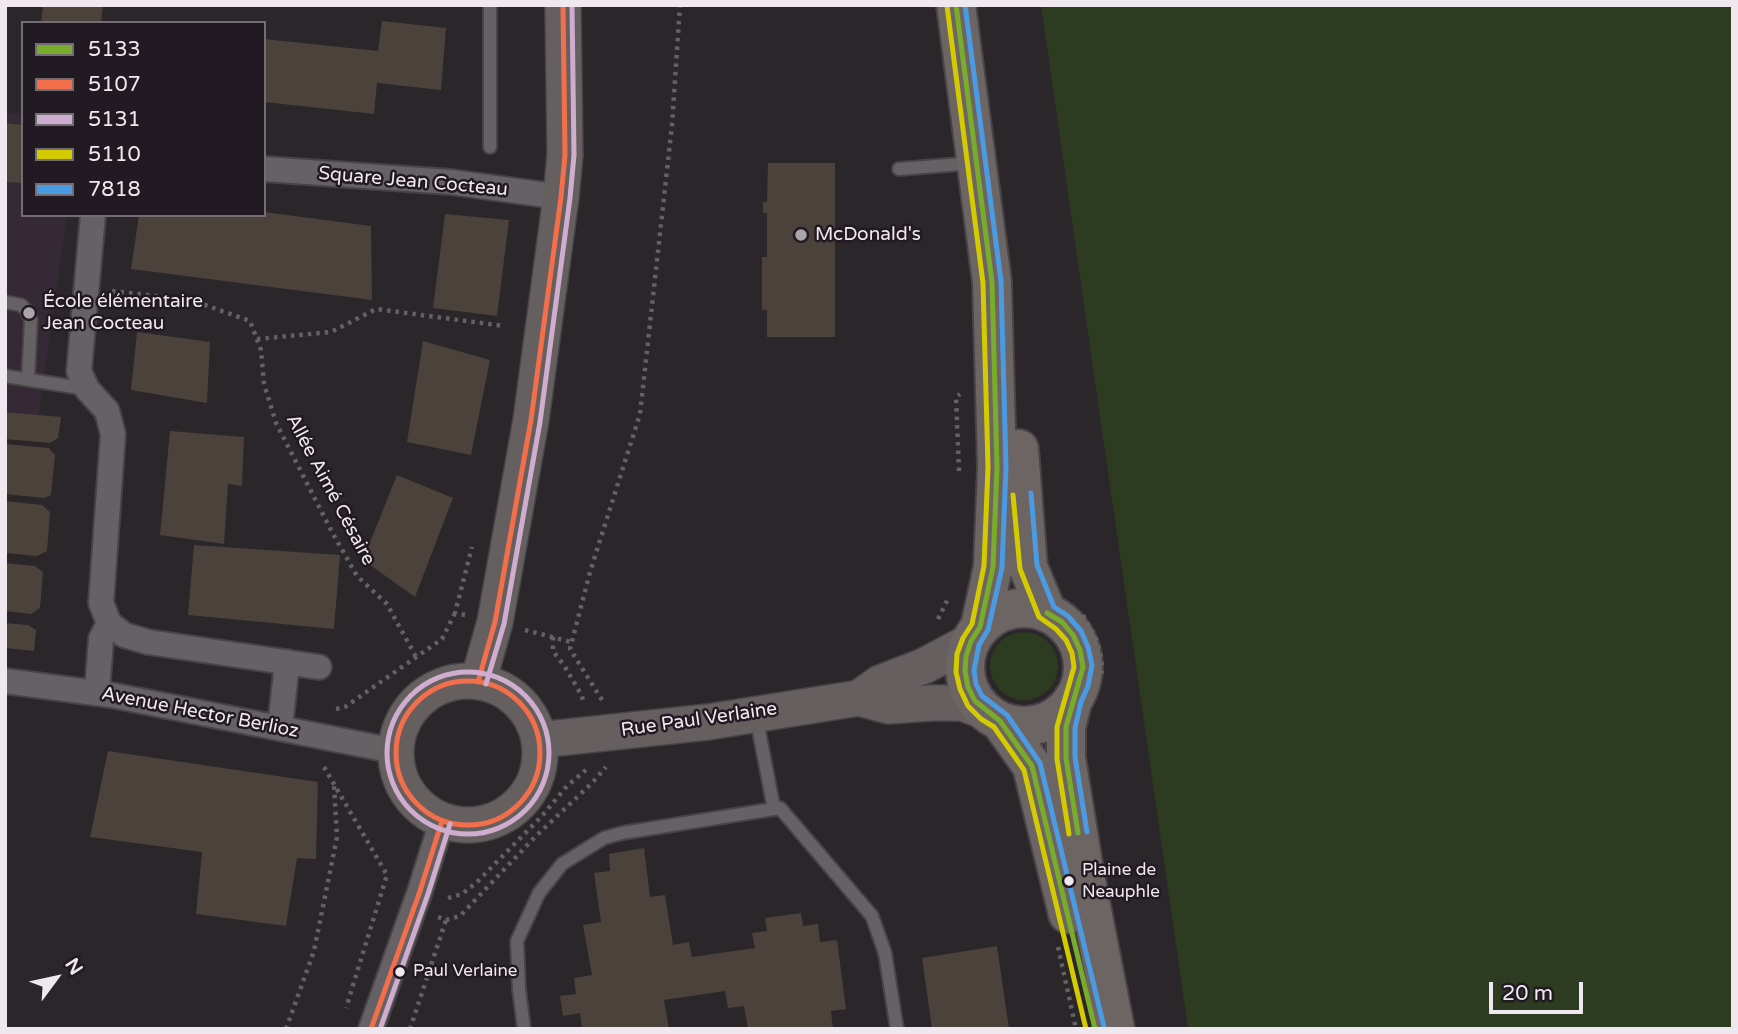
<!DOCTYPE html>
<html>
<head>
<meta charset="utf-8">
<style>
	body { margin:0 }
	#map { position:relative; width:1738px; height:1034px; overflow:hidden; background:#2a262a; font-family:"Varela Round",sans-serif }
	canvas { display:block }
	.frame { position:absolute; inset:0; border:7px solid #efe9ef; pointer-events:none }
	.legend { position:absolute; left:21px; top:21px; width:245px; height:196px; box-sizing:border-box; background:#221a22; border:2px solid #746d74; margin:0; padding:9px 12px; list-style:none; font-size:21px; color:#efe9ef }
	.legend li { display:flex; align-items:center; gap:14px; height:35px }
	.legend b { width:35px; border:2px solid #746d74 }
	.north { position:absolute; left:21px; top:943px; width:70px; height:70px; -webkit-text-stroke:5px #221a22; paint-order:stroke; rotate:57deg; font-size:19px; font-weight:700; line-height:28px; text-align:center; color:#efe9ef }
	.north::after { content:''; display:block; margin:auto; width:24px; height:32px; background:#efe9ef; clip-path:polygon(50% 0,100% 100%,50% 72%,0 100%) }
	.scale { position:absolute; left:1489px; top:982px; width:94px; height:32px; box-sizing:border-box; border:4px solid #efe9ef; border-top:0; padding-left:9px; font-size:21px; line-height:24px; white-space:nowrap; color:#efe9ef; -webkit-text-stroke:5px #221a22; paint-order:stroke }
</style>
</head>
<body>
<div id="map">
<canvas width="1738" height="1034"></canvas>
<div class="frame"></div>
<ul class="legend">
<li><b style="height:9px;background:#79ac2b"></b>5133</li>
<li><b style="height:9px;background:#f36e4a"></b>5107</li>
<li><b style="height:9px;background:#ceadcf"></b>5131</li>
<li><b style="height:9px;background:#d4ca00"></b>5110</li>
<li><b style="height:9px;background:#4a9be3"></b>7818</li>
</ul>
<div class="north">N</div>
<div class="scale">20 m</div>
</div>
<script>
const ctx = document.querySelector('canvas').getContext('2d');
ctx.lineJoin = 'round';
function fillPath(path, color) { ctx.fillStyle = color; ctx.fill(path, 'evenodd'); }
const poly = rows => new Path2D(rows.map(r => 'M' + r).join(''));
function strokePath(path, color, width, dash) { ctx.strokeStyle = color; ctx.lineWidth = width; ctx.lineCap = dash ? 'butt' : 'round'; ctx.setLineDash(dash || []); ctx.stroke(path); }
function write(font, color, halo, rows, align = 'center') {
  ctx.font = font + ' "Varela Round",sans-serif'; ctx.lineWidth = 5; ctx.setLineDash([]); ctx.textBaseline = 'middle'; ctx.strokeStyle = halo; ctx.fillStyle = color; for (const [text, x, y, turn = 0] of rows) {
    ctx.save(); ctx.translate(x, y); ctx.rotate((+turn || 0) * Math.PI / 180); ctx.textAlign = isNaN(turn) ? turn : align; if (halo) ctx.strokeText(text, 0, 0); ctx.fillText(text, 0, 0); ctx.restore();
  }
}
fillPath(poly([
	[5,112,23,114,23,215,67,215,39,415,5,411]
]), '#342934');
fillPath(poly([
	[1041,5,1733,5,1733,1029,1188,1029],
	'990 666a34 34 0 1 1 68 0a34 34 0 1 1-68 0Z'
]), '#2d3b21');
fillPath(poly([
	[43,5,103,5,101,23,41,23],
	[382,21,446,28,441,90,377,83,374,114,264,102,264,39,378,51],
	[5,123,23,125,23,183,5,182],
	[768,163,835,163,835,337,767,337,767,310,762,310,762,257,767,257,767,213,763,213,763,202,767,202],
	[264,212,371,226,372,300,131,269,139,215,264,215],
	[445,214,509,220,497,316,433,308],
	[137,332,210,342,207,403,131,390],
	[423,341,490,360,471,455,407,442],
	[5,412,61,417,58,438,50,443,5,439],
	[170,431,244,437,242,486,228,484,224,544,160,535],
	[5,444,49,448,55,455,51,495,44,498,5,494],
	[397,475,453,498,415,597,363,560],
	[5,501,42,505,50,512,47,551,37,556,5,553],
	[194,545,340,555,334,629,188,615],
	[5,563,35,566,43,572,40,608,31,614,5,611],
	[5,623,28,625,36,630,34,651,5,648],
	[108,751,318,782,316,859,297,858,286,926,196,914,202,852,90,837],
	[644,848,650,897,665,895,673,945,689,942,692,957,755,948,752,933,767,931,765,918,801,913,803,926,818,924,820,942,837,940,846,1009,831,1011,833,1029,748,1029,744,1006,728,1008,725,991,664,1000,669,1029,582,1029,580,1013,563,1016,560,996,576,994,574,978,592,975,583,925,601,922,594,873,610,871,609,854],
	[997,946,1009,1029,932,1029,922,958]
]), '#4b423c');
const lane = poly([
	[490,147,490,5],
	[899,169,973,163],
	[5,302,21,305,27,311,31,320,28,379],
	[5,376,87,389],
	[756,716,774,809],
	[524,1029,519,989,517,941,539,893,562,864,604,838,622,833,780,808,872,916,885,953,897,1029]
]);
const street = poly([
	[264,169,451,182,561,197],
	[93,215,79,371,87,389,107,411,113,434,101,603,109,623,124,635,148,642,319,667],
	[5,681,111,695,395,751],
	[97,693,101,639,109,623],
	[280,728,287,662],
	[371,1029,420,891,442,821]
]);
const secondary = poly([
	'396 753a72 72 0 1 1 144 0a72 72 0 1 1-144 0Z',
	[478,682,495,622,531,420,561,197,565,155,563,5],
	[859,698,880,683,924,666,971,641],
	[539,740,708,722,859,698,888,706,931,703,962,703,986,712]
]);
const primary = poly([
	[956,5,992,282,997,467,993,567,980,627],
	[1019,449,1028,567,1047,613],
	'965 667a59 59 0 1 1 118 0a59 59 0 1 1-118 0Z',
	[1073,699,1066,727,1066,758,1084,870,1115,1029],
	[1000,721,1032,766,1068,914]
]);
strokePath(lane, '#474347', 16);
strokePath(street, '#474347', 28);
strokePath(secondary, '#474347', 38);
strokePath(primary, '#474347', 42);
strokePath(poly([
	[112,291,191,300,250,321,261,350,264,384,276,423,332,532,357,576,387,604,416,657],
	[257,339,331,332,376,309,504,326],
	[959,471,956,397,960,394],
	[465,615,455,613,472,547],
	[1083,615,1096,639,1102,660,1101,679],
	[938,619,948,599],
	[525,630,571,642],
	[553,637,553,651,565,667,582,696,583,702],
	[602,700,570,649,590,572,640,414,672,125,680,5],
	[336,709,345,707,442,639,455,613],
	[324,767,387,875,346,1008],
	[448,898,462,894,477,882,542,816,567,786,586,770],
	[438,917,446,920,460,916,535,837,592,783,606,767],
	[1058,947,1076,1029],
	[286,1029,314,951,337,837,334,786],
	[410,1029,446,920]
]), '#636163', 4.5, [3.5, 5]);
strokePath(lane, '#656164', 12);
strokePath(street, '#656164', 24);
strokePath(secondary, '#655f60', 35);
strokePath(primary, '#6d6464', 38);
strokePath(poly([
	[956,5,992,282,997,467,993,567,980,627,971,641,966,656,965,671,968,687,975,701,1000,721,1032,766,1095,1029],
	[1047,613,1062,622,1073,635,1080,650,1083,667,1066,727,1066,758,1078,833]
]), '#79ac2b', 5);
strokePath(poly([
	'396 753a72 72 0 1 1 144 0a72 72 0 1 1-144 0Z',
	[478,682,495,622,531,420,561,197,565,155,563,5],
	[371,1029,420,891,442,821]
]), '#f36e4a', 5);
strokePath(poly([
	'387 753a81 81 0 1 1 162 0a81 81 0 1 1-162 0Z',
	[486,684,504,624,540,422,570,198,574,155,572,5],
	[380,1029,428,894,450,824]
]), '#ceadcf', 5);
strokePath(poly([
	[947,6,983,283,988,467,984,566,972,624,963,638,957,654,956,672,960,689,968,706,981,719,994,727,1024,770,1086,1029],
	[1013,495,1020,569,1039,617,1056,629,1066,640,1072,653,1074,667,1057,727,1057,759,1069,834]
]), '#d4ca00', 5);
strokePath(poly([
	[965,5,1001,281,1006,467,1002,568,988,630,979,645,974,670,976,684,982,696,1007,715,1040,763,1104,1027],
	[1031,493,1037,565,1054,607,1068,616,1081,631,1088,647,1092,665,1088,686,1081,702,1075,728,1075,757,1087,832]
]), '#4a9be3', 5);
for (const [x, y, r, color] of [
	[801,235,7,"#aaa5aa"],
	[29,313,7,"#aaa5aa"],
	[1069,881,6,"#efe9ef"],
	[400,972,6,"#efe9ef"]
]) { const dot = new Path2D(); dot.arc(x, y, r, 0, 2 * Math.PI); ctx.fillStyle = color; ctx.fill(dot); strokePath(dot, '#221a22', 2.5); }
write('17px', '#efe9ef', '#221a22', [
	["Plaine de",1082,871],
	["Neauphle",1082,893],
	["Paul Verlaine",413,972]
], 'left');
write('19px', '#efe9ef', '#221a22', [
	["Square Jean Cocteau",413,182,5],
	["Allée Aimé Césaire",330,490,62],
	["Avenue Hector Berlioz",200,713,11],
	["Rue Paul Verlaine",699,720,-8]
]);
write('19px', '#efe9ef', '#221a22', [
	["McDonald's",815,235],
	["École élémentaire",43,302],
	["Jean Cocteau",43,324]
], 'left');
</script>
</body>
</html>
